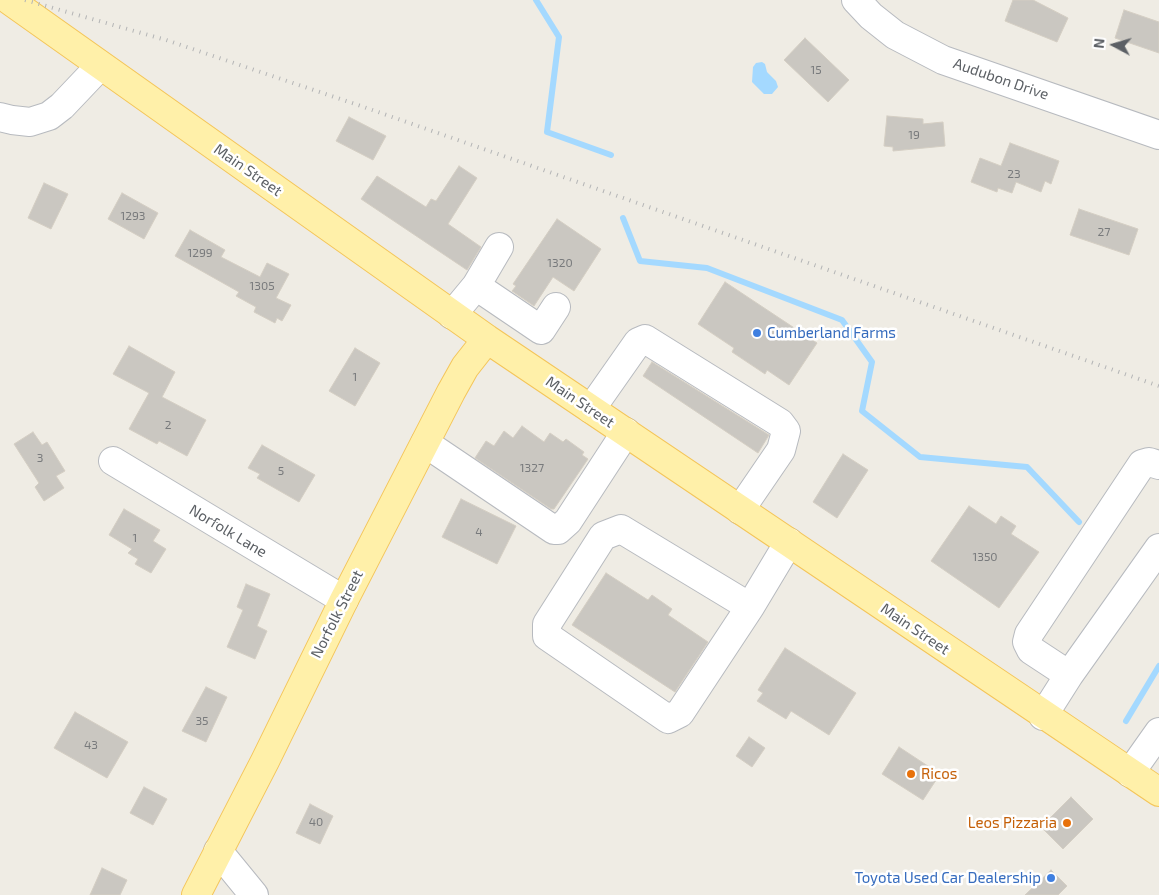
<!DOCTYPE html>
<html>
<head>
<meta charset="utf-8">
<style>
	body { margin:0 }
	#map { position:relative; width:1159px; height:895px; overflow:hidden; background:#efece4; font-family:"Exo 2",sans-serif }
	canvas { display:block }
	.north { position:absolute; left:1089px; top:20px; width:50px; height:50px; -webkit-text-stroke:4px #fff; paint-order:stroke; rotate:276deg; font-size:14px; font-weight:700; line-height:20px; text-align:center; color:#5c6065 }
	.north::after { content:''; display:block; margin:auto; width:18px; height:22px; background:#5c6065; clip-path:polygon(50% 0,100% 100%,50% 72%,0 100%) }
</style>
</head>
<body>
<div id="map">
<canvas width="1159" height="895"></canvas>
<div class="north">N</div>
</div>
<script>
const ctx = document.querySelector('canvas').getContext('2d');
ctx.lineJoin = 'round';
function fillPath(path, color) { ctx.fillStyle = color; ctx.fill(path, 'evenodd'); }
const poly = rows => new Path2D(rows.map(r => 'M' + r).join(''));
function strokePath(path, color, width, dash) { ctx.strokeStyle = color; ctx.lineWidth = width; ctx.lineCap = dash ? 'butt' : 'round'; ctx.setLineDash(dash || []); ctx.stroke(path); }
function write(font, color, halo, rows, align = 'center') {
  ctx.font = font + ' "Exo 2",sans-serif'; ctx.lineWidth = 5; ctx.setLineDash([]); ctx.textBaseline = 'middle'; ctx.strokeStyle = halo; ctx.fillStyle = color; for (const [text, x, y, turn = 0] of rows) {
    ctx.save(); ctx.translate(x, y); ctx.rotate((+turn || 0) * Math.PI / 180); ctx.textAlign = isNaN(turn) ? turn : align; if (halo) ctx.strokeText(text, 0, 0); ctx.fillText(text, 0, 0); ctx.restore();
  }
}
fillPath(poly([
	[762,62,765,64,767,72,776,81,778,87,772,94,764,94,752,82,753,67,756,63]
]), '#a4d9ff');
strokePath(poly([
	[536,0,559,37,547,132,611,155],
	[623,218,640,261,707,268,842,320,872,362,862,411,920,457,1027,467,1079,522],
	[1126,721,1159,666]
]), '#a4d9ff', 6);
const building = poly([
	[1013,0,1033,0,1068,18,1057,42,1005,21,1013,0],
	[1124,10,1159,22,1159,53,1115,38,1124,10],
	[805,38,849,80,828,102,784,60,805,38],
	[887,116,923,119,923,124,943,122,945,146,893,151,893,147,884,146,887,116],
	[349,117,386,136,373,160,336,141,349,117],
	[1010,143,1059,161,1051,184,1045,181,1041,192,1016,182,1012,193,998,188,997,192,971,182,980,158,1001,166,1010,143],
	[459,166,477,178,448,224,481,247,467,270,361,199,377,176,426,207,431,199,436,201,459,166],
	[44,183,68,194,51,229,28,218,44,183],
	[122,193,158,213,144,239,108,219,122,193],
	[1079,209,1138,229,1129,255,1070,235,1079,209],
	[557,219,601,249,574,291,553,277,534,306,512,291,516,286,513,284,557,219],
	[190,230,225,250,221,257,260,277,267,263,289,274,276,298,291,305,282,321,277,318,275,323,254,312,256,307,236,296,239,292,175,256,190,230],
	[725,282,817,343,789,385,767,370,765,374,732,352,734,348,698,324,725,282],
	[129,346,175,372,162,397,206,420,187,456,159,441,157,444,129,429,149,393,113,374,129,346],
	[355,348,380,363,355,406,329,391,355,348],
	[652,362,769,435,758,453,643,376,652,362],
	[522,426,544,442,550,433,563,442,566,439,584,452,582,455,588,459,554,509,551,509,475,458,486,441,494,446,504,431,513,438,522,426],
	[33,432,42,445,47,442,65,471,56,476,64,488,44,501,35,487,39,483,14,444,33,432],
	[262,445,315,475,299,502,257,478,260,474,248,468,262,445],
	[843,454,868,470,837,518,813,502,843,454],
	[461,499,516,526,497,564,442,537,461,499],
	[969,506,996,524,1001,516,1016,526,1011,534,1039,552,999,608,931,561,969,506],
	[124,509,160,530,153,541,166,549,151,573,135,564,138,559,128,553,132,549,109,535,124,509],
	[606,573,648,600,652,595,672,609,668,615,708,642,675,692,572,625,606,573],
	[246,584,270,594,257,626,267,631,255,659,227,647,243,610,237,607,246,584],
	[785,648,856,693,829,735,791,711,786,719,757,701,763,693,758,690,785,648],
	[206,687,227,697,206,742,182,731,206,687],
	[75,712,128,742,107,778,54,748,75,712],
	[749,737,765,748,752,767,736,756,749,737],
	[899,747,940,774,923,800,882,774,899,747],
	[144,787,167,799,153,825,130,813,144,787],
	[1071,797,1093,819,1063,849,1041,827,1071,797],
	[310,804,333,816,320,844,296,833,310,804],
	[102,868,127,880,120,895,90,895,102,868],
	[1051,870,1067,886,1058,895,1025,895,1051,870]
]);
fillPath(building, '#cac7c1');
strokePath(building, '#d4cec3', 1);
const minor = poly([
	[856,0,871,16,895,35,943,60,1159,135],
	[0,117,12,120,30,122,49,116,62,106,100,66],
	[476,286,499,247],
	[452,315,476,286,541,330,556,307],
	[591,409,638,342,645,339,780,423,786,431,781,450,740,510],
	[425,443,554,530,558,530,568,521,626,432],
	[113,461,344,600],
	[750,607,680,713,668,719,547,636,547,624,603,536,621,529,750,607,789,542],
	[1069,675,1031,650,1027,642,1029,634,1142,464,1149,462,1159,465],
	[1043,716,1069,675,1159,548],
	[1130,773,1159,732],
	[218,851,254,895]
]);
const major = poly([
	[9,0,487,339,1159,792],
	[196,895,265,761,344,600,451,392,465,367,487,339]
]);
strokePath(minor, '#b7babf', 30);
strokePath(major, '#f4c559', 30);
strokePath(minor, '#fff', 28);
strokePath(major, '#fff0a9', 28);
strokePath(poly([
	[25,0,166,40,361,106,1159,386]
]), '#b3b4b5', 4, [1, 6]);
for (const [x, y, r, color] of [
	[757,333,5,"#3f7fe0"],
	[911,774,5,"#e8710a"],
	[1067,823,5,"#e8710a"],
	[1051,878,5,"#3f7fe0"]
]) { const dot = new Path2D(); dot.arc(x, y, r, 0, 2 * Math.PI); ctx.fillStyle = color; ctx.fill(dot); strokePath(dot, '#fff', 2); }
write('12px', '#787a7c', null, [
	["15",816,70],
	["19",914,135],
	["23",1014,174],
	["1293",133,216],
	["27",1104,232],
	["1299",200,253],
	["1320",560,263],
	["1305",262,286],
	["1",355,377],
	["2",168,425],
	["3",40,458],
	["1327",532,468],
	["5",281,471],
	["4",479,532],
	["1",135,538],
	["1350",985,557],
	["35",202,721],
	["43",91,745],
	["40",316,822]
]);
write('15px', '#5c6065', '#fff', [
	["Audubon Drive",1001,79,19],
	["Main Street",248,170,35],
	["Main Street",580,402,34],
	["Norfolk Lane",228,531,31],
	["Norfolk Street",337,614,-63],
	["Main Street",915,629,34]
]);
write('15px', '#366cbe', '#fff', [
	["Cumberland Farms",767,333],
	["Toyota Used Car Dealership",1041,878,"right"]
], 'left');
write('15px', '#c56008', '#fff', [
	["Ricos",921,774],
	["Leos Pizzaria",1057,823,"right"]
], 'left');
</script>
</body>
</html>
